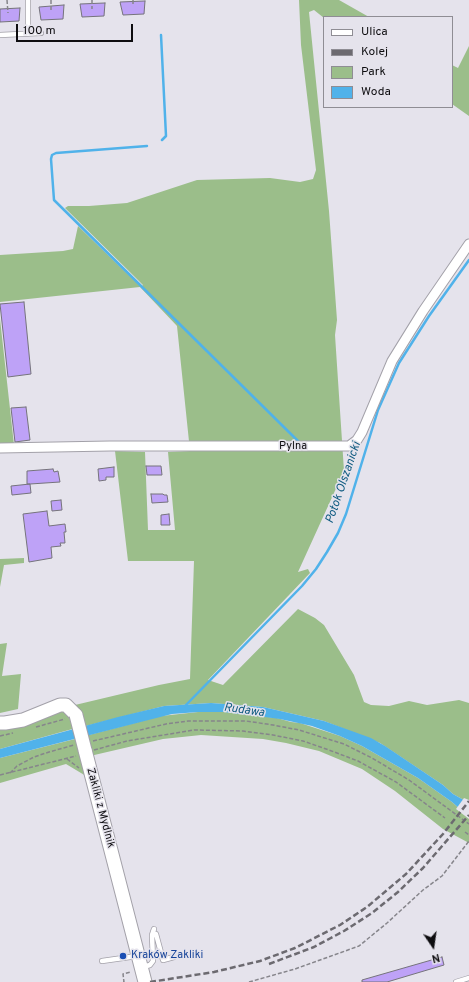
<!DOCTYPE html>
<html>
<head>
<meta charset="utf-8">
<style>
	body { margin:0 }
	#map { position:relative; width:469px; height:982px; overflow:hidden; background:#e5e3ec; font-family:Overpass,sans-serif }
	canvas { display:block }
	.legend { position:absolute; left:323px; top:16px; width:130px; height:92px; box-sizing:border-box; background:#e5e3ec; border:1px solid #8f8d94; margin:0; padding:5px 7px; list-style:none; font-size:12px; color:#0e0d10 }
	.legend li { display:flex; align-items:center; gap:8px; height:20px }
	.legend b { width:20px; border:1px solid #8f8d94 }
	.north { position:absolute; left:413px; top:926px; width:40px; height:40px; -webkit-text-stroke:3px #e5e3ec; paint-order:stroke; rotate:167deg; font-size:11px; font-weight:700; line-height:16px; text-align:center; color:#0e0d10 }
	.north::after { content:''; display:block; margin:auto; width:14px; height:18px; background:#0e0d10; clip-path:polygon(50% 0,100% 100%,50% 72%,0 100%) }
	.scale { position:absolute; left:16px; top:24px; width:117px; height:18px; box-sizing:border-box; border:2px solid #0e0d10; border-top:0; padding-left:5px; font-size:12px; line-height:14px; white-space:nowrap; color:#0e0d10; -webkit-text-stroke:3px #e5e3ec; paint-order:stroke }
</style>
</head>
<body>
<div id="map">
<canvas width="469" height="982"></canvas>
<ul class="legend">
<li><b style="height:5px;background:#fff"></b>Ulica</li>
<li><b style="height:5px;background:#6c6a70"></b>Kolej</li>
<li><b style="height:11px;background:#9bbe8a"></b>Park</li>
<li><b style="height:11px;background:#50b2ea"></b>Woda</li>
</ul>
<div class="north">N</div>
<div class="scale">100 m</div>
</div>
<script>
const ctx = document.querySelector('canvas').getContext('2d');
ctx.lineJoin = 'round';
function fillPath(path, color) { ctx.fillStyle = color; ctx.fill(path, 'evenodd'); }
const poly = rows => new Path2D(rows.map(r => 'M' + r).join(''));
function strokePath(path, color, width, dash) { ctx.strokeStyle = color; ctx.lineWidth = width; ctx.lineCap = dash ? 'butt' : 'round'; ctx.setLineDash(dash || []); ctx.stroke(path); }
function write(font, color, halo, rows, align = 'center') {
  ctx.font = font + ' Overpass,sans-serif'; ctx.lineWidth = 3; ctx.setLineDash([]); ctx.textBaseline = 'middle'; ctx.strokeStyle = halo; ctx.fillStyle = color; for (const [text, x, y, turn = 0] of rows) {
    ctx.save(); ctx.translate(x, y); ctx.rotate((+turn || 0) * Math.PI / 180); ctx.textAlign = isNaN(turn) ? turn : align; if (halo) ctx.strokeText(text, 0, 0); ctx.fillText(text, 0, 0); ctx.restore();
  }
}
fillPath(poly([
	[299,0,339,0,369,17,324,18,314,10,309,12,329,211,337,320,335,335,344,471,298,572,308,569,310,573,208,680,223,685,298,609,315,618,324,625,354,675,364,702,371,705,389,706,409,701,427,705,459,700,469,703,469,803,453,794,443,785,380,743,324,721,263,707,211,703,164,706,82,727,75,705,159,685,190,679,194,561,128,561,115,451,145,452,148,530,175,530,168,452,190,451,177,326,140,287,0,302,0,255,63,251,73,249,78,226,141,287,143,285,65,208,68,206,89,206,127,203,197,180,270,178,300,182,313,179,316,170,301,45],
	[469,46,469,116,452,104,452,65,458,68],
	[0,319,14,445,0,445],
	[24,558,24,563,4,565,0,587,0,559],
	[7,643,2,676,21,674,18,709,0,713,0,644],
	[60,711,65,711,69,713,76,728,0,749,0,729],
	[198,712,224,712,277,718,291,722,300,723,340,736,362,746,418,778,452,802,469,817,469,843,443,829,395,791,362,769,319,751,286,743,263,739,201,735,163,739,90,756,85,736,161,716],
	[79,738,86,776,66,764,0,783,0,758]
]), '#9bbe8a');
fillPath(poly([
	[211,703,263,707,324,721,371,738,385,746,443,785,453,794,469,803,469,817,452,802,418,778,362,746,340,736,312,726,280,719,257,716,224,712,198,712,172,714,0,758,0,749,118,717,164,706]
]), '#50b2ea');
fillPath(poly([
	[464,798,469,800,469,819,456,809]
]), '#e5e3ec');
strokePath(poly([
	[161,35,166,136,162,140],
	[147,146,56,153,52,155,51,159,54,200,299,442],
	[185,706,302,586,316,569,327,552,338,533,346,514,378,410,399,363,429,316,469,260]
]), '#50b2ea', 2.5);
const building = poly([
	[145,1,144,14,123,15,120,2,145,1],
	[105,3,104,16,82,17,80,4,105,3],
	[64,5,63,19,41,20,39,7,64,5],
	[20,8,19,21,0,22,0,9,20,8],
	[24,302,31,374,8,377,0,304,24,302],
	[26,407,30,440,15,442,11,408,26,407],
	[146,466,161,466,162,475,147,475,146,466],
	[114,467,114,477,106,477,106,480,99,481,98,469,114,467],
	[53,469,54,472,58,471,60,482,30,484,31,493,12,495,11,486,30,484,27,484,27,471,53,469],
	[151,494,163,494,164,495,167,495,168,502,152,503,151,494],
	[61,500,62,510,52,511,51,501,61,500],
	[47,511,49,526,65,524,66,532,64,532,65,543,60,543,61,546,51,547,52,558,29,562,23,514,47,511],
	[169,514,170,525,161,525,161,515,169,514],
	[442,957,444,965,387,982,362,982,362,980,442,957]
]);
fillPath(building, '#bea2f7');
strokePath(building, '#75737b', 1);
const lane = poly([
	[28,0,28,34],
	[0,35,41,33],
	[152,935,156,934,163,960,174,957],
	[102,961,137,956],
	[143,967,150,965,153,961,152,935,154,929],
	[456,982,469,978]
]);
const street = poly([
	[0,448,110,446,349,446,357,440,362,432,392,361,423,311,469,244]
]);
const secondary = poly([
	[0,723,5,723,23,720,60,705,66,705,76,715],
	[85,750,145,982]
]);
strokePath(lane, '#a3a1a9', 6);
strokePath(street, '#a3a1a9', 11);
strokePath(secondary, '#a3a1a9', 15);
strokePath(poly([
	[7,0,8,13],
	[51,0,51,11],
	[92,0,92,9],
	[133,0,133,6],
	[36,727,65,719],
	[0,736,13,733],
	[93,741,166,724,188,721,246,721,273,725,299,730,344,744,372,758,409,780,469,824],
	[94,750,127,741,194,730,243,731,273,735,303,741,329,750,358,761,396,782,445,818],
	[67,759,79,768],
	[10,773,17,766,34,757,49,752,74,745],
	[0,775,76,756],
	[465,832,469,835],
	[123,982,124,982,123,974,131,972],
	[249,982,295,969,359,946,387,923,423,890,442,876,469,841]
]), '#86858b', 1.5, [4, 2]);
strokePath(lane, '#fff', 4.5);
strokePath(street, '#fff', 9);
strokePath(secondary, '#fff', 13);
strokePath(poly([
	[269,964,314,947,344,931,372,913,398,892,423,868,469,815],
	[150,982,214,972,260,961,295,948,340,925,367,907,406,874,443,834,469,801]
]), '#6c6a70', 2.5, [6, 3]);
const secondaryBridge = poly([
	[76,715,85,750]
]);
strokePath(secondaryBridge, '#a3a1a9', 15, []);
strokePath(secondaryBridge, '#fff', 13);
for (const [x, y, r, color] of [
	[123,956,4,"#1a4fb4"]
]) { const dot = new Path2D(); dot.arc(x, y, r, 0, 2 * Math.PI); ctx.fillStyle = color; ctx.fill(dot); strokePath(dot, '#e5e3ec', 1.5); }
write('11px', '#0e0d10', '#e5e3ec', [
	["Pylna",293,447],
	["Zakliki z Mydlnik",100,808,75]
]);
write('11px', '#164399', '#e5e3ec', [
	["Kraków Zakliki",131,956]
], 'left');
write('italic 12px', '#0e5a80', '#e5e3ec', [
	["Potok Olszanicki",344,483,-71],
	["Rudawa",244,711,8]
]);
</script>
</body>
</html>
